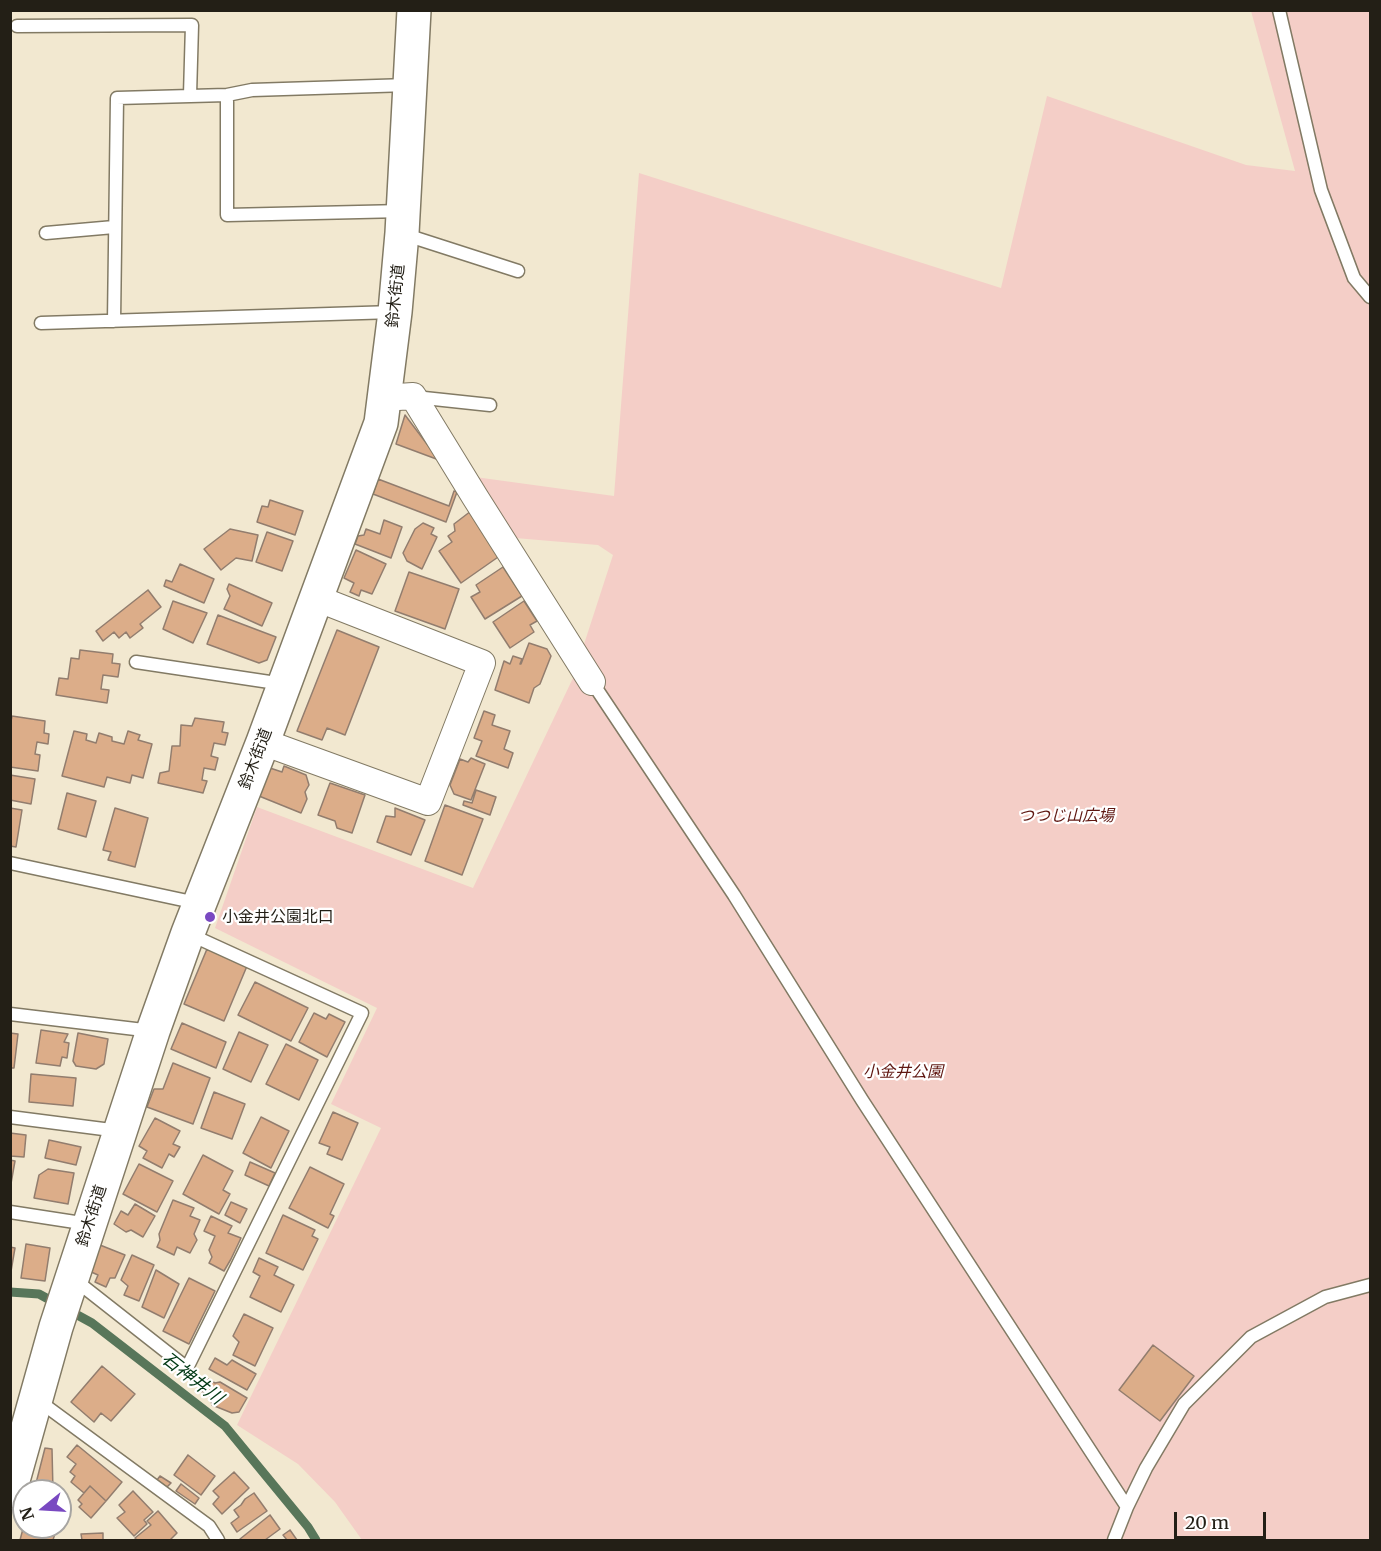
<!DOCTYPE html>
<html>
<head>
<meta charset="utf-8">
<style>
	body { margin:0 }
	#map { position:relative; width:1381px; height:1551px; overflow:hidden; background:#f2e8d0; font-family:Merriweather,serif }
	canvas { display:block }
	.frame { position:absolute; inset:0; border:12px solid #231f16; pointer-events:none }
	.north { position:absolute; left:12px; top:1479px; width:60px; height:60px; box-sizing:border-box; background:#fff; border:2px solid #a7a5a2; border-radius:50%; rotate:252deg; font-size:16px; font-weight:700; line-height:24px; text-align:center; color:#231f16 }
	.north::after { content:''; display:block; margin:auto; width:21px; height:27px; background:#7949c1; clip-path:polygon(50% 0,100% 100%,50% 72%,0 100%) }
	.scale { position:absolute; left:1174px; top:1512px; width:92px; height:27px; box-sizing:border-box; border:3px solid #231f16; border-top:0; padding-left:8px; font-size:18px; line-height:21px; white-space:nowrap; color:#231f16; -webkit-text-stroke:4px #fff; paint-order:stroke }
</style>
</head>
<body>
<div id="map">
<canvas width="1381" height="1551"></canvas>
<div class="frame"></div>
<div class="north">N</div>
<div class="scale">20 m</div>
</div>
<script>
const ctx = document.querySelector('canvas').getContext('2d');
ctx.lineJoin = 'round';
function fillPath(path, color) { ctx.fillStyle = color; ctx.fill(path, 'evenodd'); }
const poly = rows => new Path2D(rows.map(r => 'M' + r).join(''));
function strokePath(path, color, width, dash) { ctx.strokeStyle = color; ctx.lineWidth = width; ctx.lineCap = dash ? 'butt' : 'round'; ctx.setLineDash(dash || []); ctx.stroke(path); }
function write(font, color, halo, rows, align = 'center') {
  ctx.font = font + ' Merriweather,"Noto Sans JP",serif'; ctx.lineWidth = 4.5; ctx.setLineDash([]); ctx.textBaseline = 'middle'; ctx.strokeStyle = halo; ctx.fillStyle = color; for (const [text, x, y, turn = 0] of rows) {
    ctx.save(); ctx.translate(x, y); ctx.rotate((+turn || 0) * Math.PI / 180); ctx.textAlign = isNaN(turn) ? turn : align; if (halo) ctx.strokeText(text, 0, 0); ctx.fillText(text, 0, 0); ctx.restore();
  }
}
fillPath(poly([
	[1251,11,1370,11,1370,1540,362,1540,335,1502,298,1464,237,1425,381,1128,331,1104,377,1008,215,928,257,807,473,888,573,678,613,555,598,545,515,538,475,477,614,496,639,173,1001,288,1047,96,1246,165,1295,171]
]), '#f4cec7');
strokePath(poly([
	[10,1292,39,1294,92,1323,225,1426,308,1527,316,1540]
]), '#58765a', 9);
const building = poly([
	[405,415,439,460,396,444,405,415],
	[378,479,449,506,454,491,457,492,446,522,373,494,378,479],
	[270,500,303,511,295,535,257,522,262,506,268,507,270,500],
	[471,511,501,555,461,583,439,551,452,542,448,536,455,531,454,524,471,511],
	[384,520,402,527,391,558,355,544,358,536,364,535,366,529,380,534,384,520],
	[423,523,434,528,431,534,437,537,422,569,407,561,403,553,415,529,423,523],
	[230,529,258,535,252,561,236,558,221,570,204,549,230,529],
	[267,532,293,541,282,571,256,562,267,532],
	[356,550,386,564,372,594,361,590,359,596,350,592,354,583,344,578,356,550],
	[180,564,214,579,204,603,164,586,166,580,172,582,180,564],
	[503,567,522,596,485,619,471,597,480,592,476,585,503,567],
	[409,572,459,589,445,629,395,611,409,572],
	[229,584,272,603,262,626,224,609,230,596,227,589,229,584],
	[148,590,161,607,140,624,143,628,130,638,126,632,119,638,114,632,103,641,96,631,148,590],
	[173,601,207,613,193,643,163,629,173,601],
	[524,601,537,621,530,625,534,632,510,648,493,622,524,601],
	[218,615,276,637,267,660,259,663,207,644,218,615],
	[337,630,379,647,345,735,327,728,322,740,297,731,337,630],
	[529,643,547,649,551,656,540,684,534,688,529,703,495,690,504,661,510,664,513,656,522,659,520,664,521,664,529,643],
	[80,650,113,654,112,663,120,664,118,677,103,675,101,689,109,690,107,703,56,695,59,678,68,679,71,658,79,659,80,650],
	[484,711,495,715,492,725,510,731,504,749,513,753,508,768,476,756,482,741,474,738,484,711],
	[12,716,45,721,44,733,49,734,48,744,37,742,35,754,40,755,38,771,10,767,10,726,12,716],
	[195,718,224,722,222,732,228,733,225,745,214,743,211,756,218,758,215,770,204,768,202,780,207,781,203,793,158,783,160,773,169,771,172,746,180,746,181,725,192,726,195,718],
	[74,731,87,734,86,740,96,743,99,733,112,737,112,741,124,744,128,731,140,735,138,740,152,744,143,778,132,775,130,783,107,777,104,787,62,776,74,731],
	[471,758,485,764,471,800,454,794,450,785,460,759,468,762,471,758],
	[284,766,306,775,309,785,305,792,307,799,301,813,259,796,270,768,282,772,284,766],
	[10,775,35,779,31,804,10,800,10,775],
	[330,783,365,795,352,833,337,828,335,821,318,815,330,783],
	[476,790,496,797,490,815,463,805,464,801,472,803,476,790],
	[67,793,96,801,86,837,58,829,67,793],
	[445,805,483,819,462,875,425,861,445,805],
	[10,808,22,810,16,847,10,846,10,808],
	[115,808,148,818,135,867,108,860,111,852,103,850,115,808],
	[395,808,425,820,411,855,377,842,386,816,395,817,395,808],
	[207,949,247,966,224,1021,184,1004,207,949],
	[255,982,308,1008,291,1041,238,1015,255,982],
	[314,1013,326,1019,329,1014,345,1022,327,1057,299,1042,314,1013],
	[182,1023,226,1042,216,1068,171,1049,182,1023],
	[41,1030,68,1034,64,1042,69,1043,67,1058,62,1057,60,1066,36,1063,41,1030],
	[239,1032,268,1045,251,1082,223,1069,239,1032],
	[10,1033,18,1034,14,1068,10,1068,10,1033],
	[78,1033,108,1039,104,1064,96,1069,76,1066,73,1061,78,1033],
	[286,1044,318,1060,299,1100,266,1084,286,1044],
	[173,1063,210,1078,193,1124,147,1107,154,1089,163,1089,173,1063],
	[31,1074,76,1078,73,1106,29,1102,31,1074],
	[214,1092,245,1104,232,1139,201,1128,214,1092],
	[333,1112,358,1123,342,1160,327,1154,330,1147,319,1143,333,1112],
	[261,1117,289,1131,271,1168,243,1153,261,1117],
	[155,1118,180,1131,173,1144,180,1147,174,1157,169,1154,162,1168,143,1158,147,1151,139,1146,155,1118],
	[10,1133,26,1135,24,1157,10,1156,10,1133],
	[49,1140,81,1147,76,1165,45,1158,49,1140],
	[203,1155,233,1171,223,1190,230,1194,219,1214,183,1194,203,1155],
	[10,1160,15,1161,10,1189,10,1160],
	[250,1162,275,1173,269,1186,245,1175,250,1162],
	[139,1164,173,1181,157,1212,123,1194,139,1164],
	[310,1167,344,1184,330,1214,334,1216,328,1228,289,1208,310,1167],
	[48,1169,74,1173,68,1204,34,1198,39,1175,48,1169],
	[173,1200,194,1208,190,1216,200,1220,194,1234,197,1240,190,1253,177,1247,174,1255,157,1247,160,1240,159,1234,173,1200],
	[231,1202,247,1209,240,1223,225,1215,231,1202],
	[135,1204,155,1216,143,1237,131,1230,126,1232,114,1224,121,1211,128,1215,135,1204],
	[283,1215,315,1230,312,1236,318,1239,303,1270,266,1253,283,1215],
	[211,1216,232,1226,228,1233,241,1238,231,1259,224,1271,209,1263,212,1257,209,1250,215,1236,204,1231,211,1216],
	[26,1244,50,1248,45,1281,21,1278,26,1244],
	[100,1245,125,1255,115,1278,110,1278,106,1287,95,1282,98,1275,89,1271,100,1245],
	[10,1247,15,1248,10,1277,10,1247],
	[132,1255,154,1265,139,1301,124,1295,128,1286,121,1280,132,1255],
	[259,1258,278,1267,274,1275,294,1285,281,1312,250,1297,260,1276,253,1272,259,1258],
	[156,1270,179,1284,164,1318,142,1307,156,1270],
	[189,1278,215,1291,189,1344,163,1331,189,1278],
	[244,1314,273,1328,255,1366,233,1355,239,1342,233,1336,244,1314],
	[1153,1345,1194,1376,1160,1421,1119,1390,1153,1345],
	[215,1358,227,1365,232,1360,256,1374,247,1390,209,1369,215,1358],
	[102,1366,135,1394,111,1421,101,1413,94,1422,71,1402,102,1366],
	[206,1378,215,1383,220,1382,247,1398,239,1412,232,1413,212,1405,210,1396,199,1390,206,1378],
	[77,1445,122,1482,106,1501,90,1486,84,1493,71,1482,75,1476,70,1472,76,1464,67,1457,77,1445],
	[45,1448,52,1449,53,1491,34,1491,45,1448],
	[188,1455,215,1476,201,1495,174,1475,188,1455],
	[234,1472,249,1488,222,1514,213,1504,219,1497,213,1491,234,1472],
	[160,1476,171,1483,167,1487,157,1480,160,1476],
	[181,1484,199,1498,195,1504,176,1491,181,1484],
	[90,1486,106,1501,91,1518,79,1507,82,1504,78,1500,90,1486],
	[133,1491,153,1512,144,1520,147,1524,134,1536,117,1518,125,1512,119,1505,133,1491],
	[254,1493,267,1511,237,1532,231,1523,239,1517,234,1510,241,1505,245,1499,254,1493],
	[158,1511,177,1533,170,1540,137,1540,135,1538,151,1525,147,1521,158,1511],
	[270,1515,280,1529,265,1540,240,1540,240,1539,270,1515],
	[24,1525,24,1527,46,1527,56,1530,53,1540,20,1540,24,1525],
	[290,1530,297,1540,287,1540,283,1535,290,1530],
	[103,1533,103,1540,82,1540,81,1534,103,1533]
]);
fillPath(building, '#dcad89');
strokePath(building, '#927d6e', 1.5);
const lane = poly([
	[1279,10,1321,190,1354,278,1370,297],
	[17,26,192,25,190,95],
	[227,95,227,215,403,211],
	[46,233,114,227],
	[403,234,518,271],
	[114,321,117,98,227,95,252,90,408,85],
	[41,323,394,312],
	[415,397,490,405],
	[136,662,283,684],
	[592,682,734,895,862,1100,1127,1507],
	[10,863,197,903],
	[10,1014,152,1031],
	[10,1117,119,1131],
	[10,1212,88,1224],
	[75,1280,187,1368,362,1013,189,934],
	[39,1401,209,1526,218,1540],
	[1114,1540,1127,1507,1146,1468,1184,1404,1251,1337,1325,1297,1370,1285]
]);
const street = poly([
	[383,398,413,396,475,497,592,682],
	[263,742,428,802,482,663,316,598]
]);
const secondary = poly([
	[10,1491,56,1327,153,1031,188,933,263,742,381,423,395,312,402,233,414,10]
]);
strokePath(lane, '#827a64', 15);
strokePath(street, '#827a64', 28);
strokePath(secondary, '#827a64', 36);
strokePath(lane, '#fff', 12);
strokePath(street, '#fff', 26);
strokePath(secondary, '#fff', 33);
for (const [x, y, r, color] of [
	[210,917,6,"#7949c1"]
]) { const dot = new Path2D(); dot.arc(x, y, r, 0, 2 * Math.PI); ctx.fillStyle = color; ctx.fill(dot); strokePath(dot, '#fff', 2); }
write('16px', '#231f16', '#fff', [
	["鈴木街道",396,296,-84],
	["鈴木街道",256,759,-69],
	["鈴木街道",92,1216,-72]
]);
write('italic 16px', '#5f1711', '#fff', [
	["つつじ山広場",1066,816],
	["小金井公園",903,1072]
]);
write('16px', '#231f16', '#fff', [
	["小金井公園北口",222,917]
], 'left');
write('italic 18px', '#003814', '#fff', [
	["石神井川",192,1379,38]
]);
</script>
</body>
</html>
